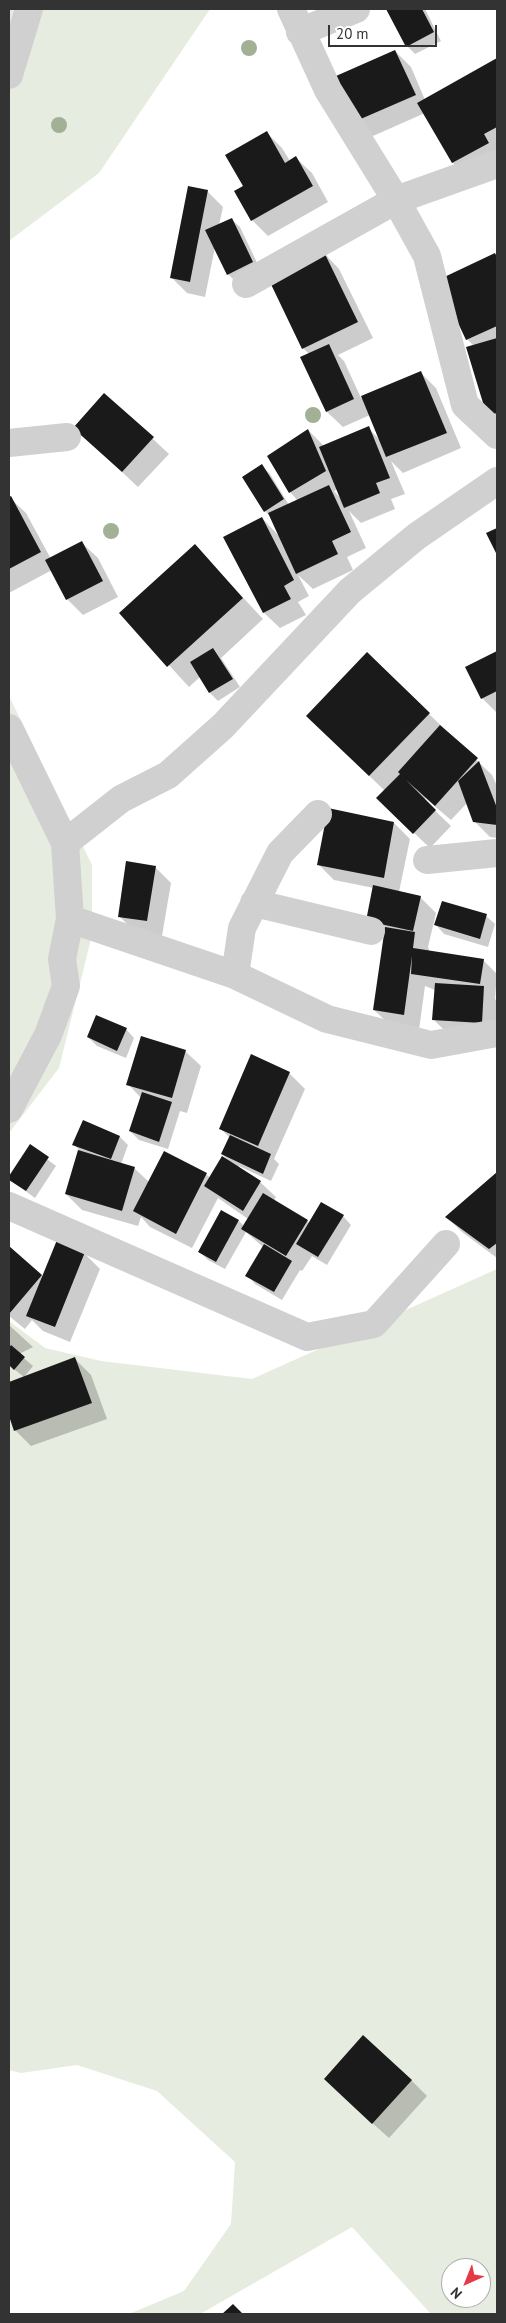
<!DOCTYPE html>
<html>
<head>
<meta charset="utf-8">
<style>
	body { margin:0 }
	#map { position:relative; width:506px; height:2323px; overflow:hidden; background:#fff; font-family:"PT Sans",sans-serif }
	canvas { display:block }
	.frame { position:absolute; inset:0; border:10px solid #333; pointer-events:none }
	.north { position:absolute; left:441px; top:2258px; width:50px; height:50px; box-sizing:border-box; background:#fff; border:1px solid #adadad; border-radius:50%; rotate:224deg; font-size:14px; font-weight:700; line-height:20px; text-align:center; color:#333 }
	.north::after { content:''; display:block; margin:auto; width:18px; height:22px; background:#e63946; clip-path:polygon(50% 0,100% 100%,50% 72%,0 100%) }
	.scale { position:absolute; left:328px; top:25px; width:109px; height:22px; box-sizing:border-box; border:2px solid #333; border-top:0; padding-left:6px; font-size:15px; line-height:18px; white-space:nowrap; color:#333; -webkit-text-stroke:4px #fff; paint-order:stroke }
</style>
</head>
<body>
<div id="map">
<canvas width="506" height="2323"></canvas>
<div class="frame"></div>
<div class="north">N</div>
<div class="scale">20 m</div>
</div>
<script>
const ctx = document.querySelector('canvas').getContext('2d');
ctx.lineJoin = 'round';
function fillPath(path, color) { ctx.fillStyle = color; ctx.fill(path, 'evenodd'); }
const poly = rows => new Path2D(rows.map(r => 'M' + r).join(''));
function strokePath(path, color, width, dash) { ctx.strokeStyle = color; ctx.lineWidth = width; ctx.lineCap = dash ? 'butt' : 'round'; ctx.setLineDash(dash || []); ctx.stroke(path); }
fillPath(poly([
	[9,9,210,9,99,173,9,241],
	[9,696,92,865,92,935,59,1068,9,1133],
	[497,1269,497,2314,431,2314,352,2227,200,2314,129,2314,184,2291,231,2224,235,2162,157,2091,77,2065,21,2073,9,2070,9,1321,45,1348,101,1361,252,1379],
	[451,2268,481,2268,481,2298,451,2298]
]), '#e6ecdf');
fillPath(poly([
	[387,9,425,9,441,41,415,54,407,46],
	[395,51,411,67,425,100,497,60,497,170,474,183,453,163,425,113,373,136,357,120],
	[266,132,282,148,290,161,296,158,312,173,328,202,268,236,252,220,245,186],
	[207,191,223,207,219,225,231,219,240,227,261,271,236,282,228,274,215,247,205,297,187,293,171,277],
	[324,253,339,269,373,338,338,355,344,361,361,398,421,373,436,388,461,448,403,473,391,461,405,494,391,499,395,509,361,523,349,511,366,548,347,557,353,570,313,589,298,575,309,596,298,602,306,615,280,628,264,613,262,518,279,536,270,516,265,511,262,466,270,474,289,505,298,501,290,492,308,430,324,446,368,428,380,440,370,415,343,427,327,412,309,354,303,348],
	[338,489,342,500,334,491],
	[495,255,497,257,497,424,474,346,467,339],
	[105,394,169,454,138,487,91,443],
	[9,498,10,498,26,513,51,559,82,543,98,558,118,597,83,615,67,599,52,570,9,593],
	[195,546,263,619,221,658,240,687,218,701,210,693,200,677,189,687,121,613],
	[497,653,497,713,482,698,467,668],
	[429,714,492,775,497,786,497,838,490,837,474,821,468,802,451,820,425,798,424,800,451,826,430,848,394,814,385,791,328,736],
	[394,823,410,839,399,892,420,897,436,913,428,947,430,952,483,960,497,974,495,999,497,1001,497,1038,449,1035,433,1019,435,990,425,986,419,1030,390,1025,374,1010,385,937,374,888,334,880,319,865],
	[155,867,171,883,162,936,135,932,119,916],
	[486,916,495,924,488,947,444,934,436,925],
	[126,1029,134,1038,126,1058,97,1046,88,1037],
	[185,1051,201,1066,187,1113,180,1111,168,1149,139,1140,130,1131,141,1098,128,1084],
	[289,1073,305,1089,274,1159,279,1164,271,1181,239,1166,239,1168,260,1182,276,1197,274,1201,310,1223,343,1216,351,1225,327,1265,312,1256,302,1271,300,1270,282,1300,255,1284,247,1275,263,1247,246,1232,225,1269,208,1260,199,1251,239,1221,244,1226,248,1219,218,1198,192,1248,150,1227,141,1217,138,1226,82,1210,66,1194,79,1150,74,1144,120,1137,128,1145,121,1164,134,1168,149,1182,206,1174,210,1178,229,1161,222,1154,230,1138,220,1128],
	[30,1146,56,1166,35,1198,9,1179],
	[497,1174,497,1258,462,1232,447,1217],
	[9,1247,43,1277,84,1253,100,1269,70,1342,43,1331,32,1320,25,1329,9,1316],
	[9,1325,33,1347,19,1354,33,1366,24,1377,9,1365],
	[75,1359,91,1375,107,1419,31,1446,15,1430,9,1412,9,1383],
	[411,2080,427,2096,389,2138,341,2095]
]), '#0003');
fillPath(poly([
	[386,9,422,9,434,32,406,47],
	[395,50,416,95,356,121,336,76],
	[497,58,497,127,484,134,489,143,452,163,417,103],
	[267,131,285,163,296,156,313,186,251,221,234,191,243,186,225,155],
	[188,186,208,190,190,282,170,278],
	[232,218,253,262,227,275,205,230],
	[324,252,358,322,302,349,268,278],
	[495,253,497,257,497,326,466,340,438,280],
	[497,338,497,413,487,416,466,347],
	[329,344,354,399,326,412,300,357],
	[421,371,447,433,386,457,361,396],
	[104,393,154,437,122,472,73,428],
	[369,426,390,478,376,483,380,493,344,508,319,447],
	[308,429,326,471,289,493,267,456],
	[262,464,284,499,264,512,242,477],
	[329,485,351,532,332,541,338,554,296,574,268,513],
	[11,496,41,552,9,569,9,497],
	[262,517,294,580,284,586,291,599,263,613,223,537],
	[497,528,497,555,486,533],
	[82,541,103,581,66,600,45,560],
	[195,544,243,598,167,667,119,613],
	[213,648,233,679,209,693,190,662],
	[497,651,497,691,481,699,465,667],
	[367,652,430,713,369,776,306,716],
	[440,725,478,758,435,806,406,780,436,810,413,834,376,798,400,774,398,772],
	[479,761,497,808,497,825,473,822,458,781],
	[328,808,394,822,384,878,317,865],
	[126,861,156,866,147,921,118,917],
	[373,885,421,896,413,931,366,921],
	[442,901,487,914,480,939,434,925],
	[385,927,415,932,413,948,484,959,480,984,411,974,412,956,404,1015,373,1010],
	[435,983,484,986,482,1023,432,1020],
	[96,1015,127,1028,117,1051,87,1037],
	[141,1036,186,1050,172,1098,126,1085],
	[251,1054,290,1072,258,1146,219,1129],
	[142,1092,172,1102,159,1142,129,1131],
	[83,1120,120,1136,111,1159,72,1145],
	[230,1135,271,1154,263,1174,221,1154],
	[30,1144,49,1157,26,1191,9,1180,9,1176],
	[78,1150,135,1167,122,1211,65,1194],
	[164,1151,207,1173,176,1234,133,1211],
	[222,1156,261,1181,243,1211,204,1186],
	[497,1172,497,1243,489,1249,445,1217],
	[263,1193,308,1220,286,1256,241,1229],
	[321,1202,344,1215,318,1257,296,1244],
	[221,1210,239,1220,216,1262,198,1252],
	[57,1240,85,1252,55,1327,26,1316],
	[264,1244,292,1261,274,1292,245,1276],
	[9,1246,42,1275,9,1314],
	[11,1345,25,1357,14,1370,9,1365,9,1348],
	[75,1357,92,1403,14,1431,9,1416,9,1382],
	[363,2035,412,2080,372,2124,324,2079],
	[233,2304,243,2314,222,2314]
]), '#1a1a1a');
strokePath(poly([
	[291,9,328,90,396,200,427,256,465,405,497,435],
	[300,32,356,9],
	[9,75,29,9],
	[246,284,396,200,497,164],
	[9,443,67,437],
	[9,728,65,843,70,919,62,959,66,986,48,1035,9,1109],
	[65,843,121,799,168,775,223,726,350,591,417,536,497,481],
	[427,860,497,853],
	[254,903,371,931],
	[70,919,235,975,327,1019,431,1045,497,1033],
	[235,975,242,928,280,853,318,814],
	[9,1206,307,1337,374,1324,446,1244]
]), '#d0d0d0', 28);
ctx.fillStyle = '#a2b095';
for (const [x, y] of [
	[249,48],
	[59,125],
	[313,415],
	[111,531]
]) { ctx.beginPath(); ctx.arc(x, y, 8, 0, 2 * Math.PI); ctx.fill(); }
</script>
</body>
</html>
